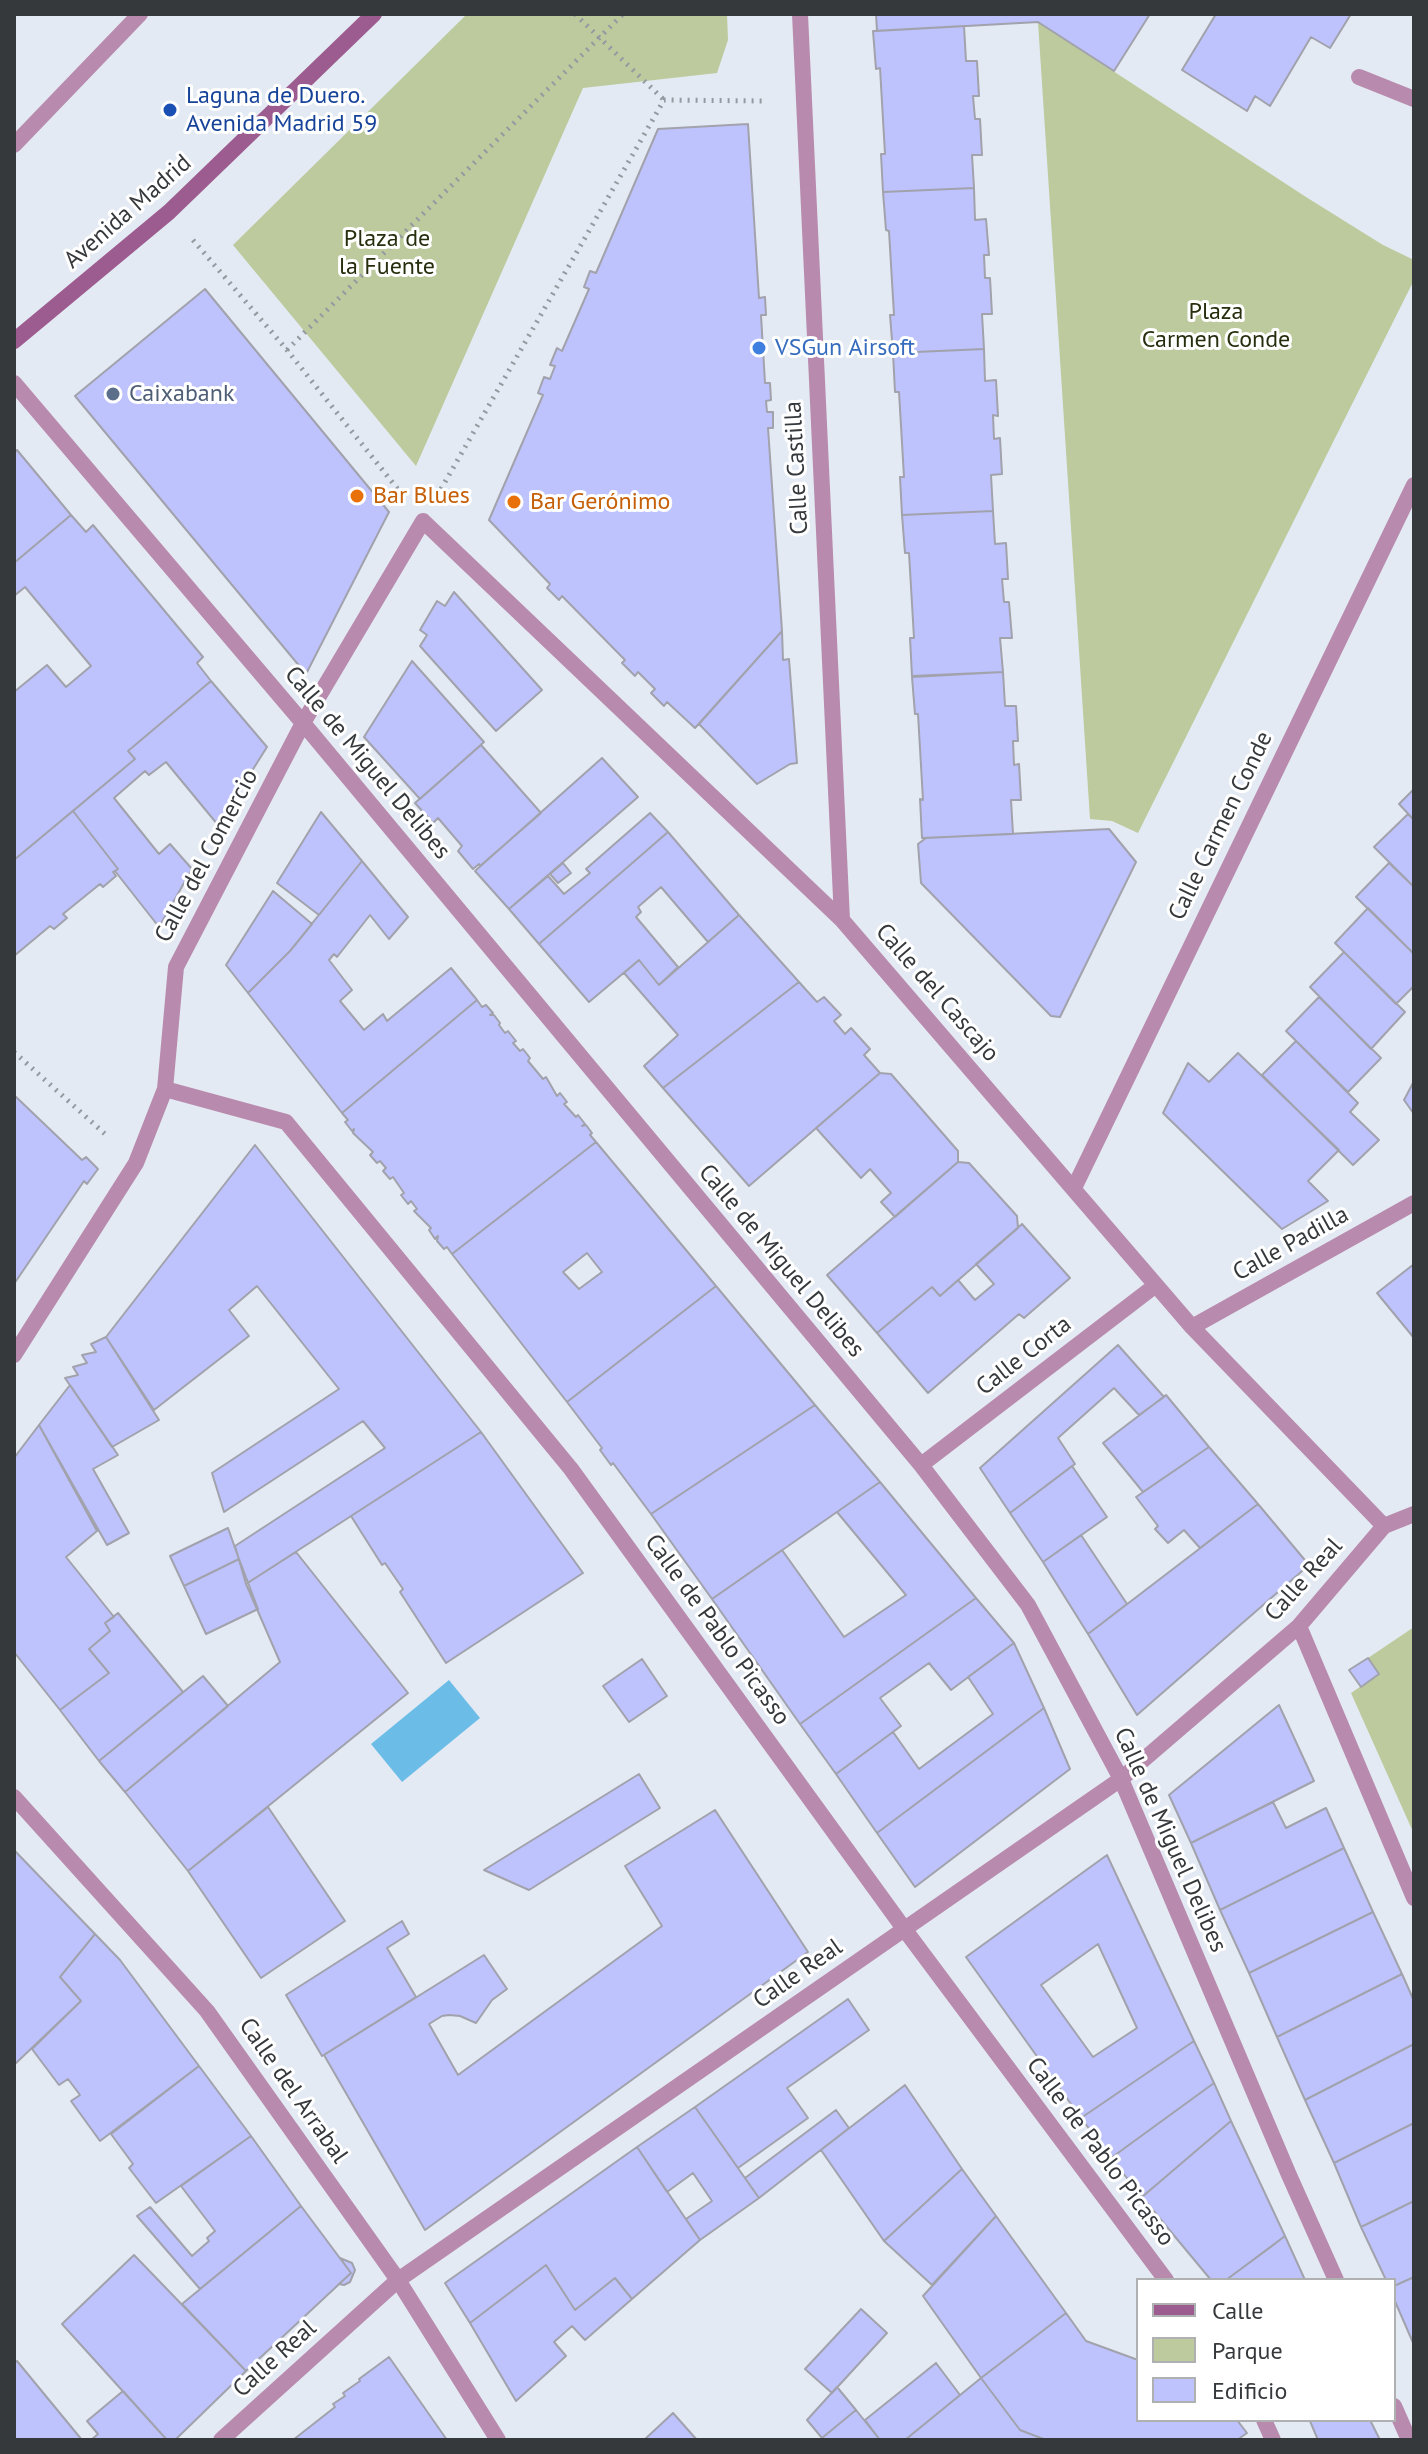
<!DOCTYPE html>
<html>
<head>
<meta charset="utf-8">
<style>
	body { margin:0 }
	#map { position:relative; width:1428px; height:2454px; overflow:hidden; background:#e4eaf3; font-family:"PT Sans",sans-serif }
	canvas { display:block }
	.frame { position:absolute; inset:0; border:16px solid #36393c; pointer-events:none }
	.legend { position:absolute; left:1136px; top:2278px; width:260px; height:144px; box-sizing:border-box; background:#fff; border:2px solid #afb0b1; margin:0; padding:10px 14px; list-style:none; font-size:24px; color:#36393c }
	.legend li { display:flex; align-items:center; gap:16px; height:40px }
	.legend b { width:40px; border:2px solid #afb0b1 }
</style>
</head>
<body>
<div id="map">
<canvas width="1428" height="2454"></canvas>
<div class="frame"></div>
<ul class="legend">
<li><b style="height:10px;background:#9d5c90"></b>Calle</li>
<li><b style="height:22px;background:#bcca9d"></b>Parque</li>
<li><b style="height:22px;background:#bec3fd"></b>Edificio</li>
</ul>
</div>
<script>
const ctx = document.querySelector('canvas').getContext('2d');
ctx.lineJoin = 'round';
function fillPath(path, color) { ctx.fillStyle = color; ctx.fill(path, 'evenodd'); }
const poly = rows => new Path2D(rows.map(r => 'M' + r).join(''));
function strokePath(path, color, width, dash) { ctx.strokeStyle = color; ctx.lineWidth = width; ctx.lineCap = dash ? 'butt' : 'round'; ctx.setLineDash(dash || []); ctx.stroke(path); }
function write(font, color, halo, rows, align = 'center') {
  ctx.font = font + ' "PT Sans",sans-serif'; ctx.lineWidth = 6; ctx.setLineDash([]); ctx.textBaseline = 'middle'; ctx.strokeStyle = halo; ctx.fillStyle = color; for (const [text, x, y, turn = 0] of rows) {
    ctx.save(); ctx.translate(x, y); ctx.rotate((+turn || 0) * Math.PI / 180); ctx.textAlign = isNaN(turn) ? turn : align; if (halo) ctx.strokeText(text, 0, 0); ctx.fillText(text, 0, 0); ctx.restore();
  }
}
fillPath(poly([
	[467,14,727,14,728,40,717,73,583,88,416,466,233,245],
	[1038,22,1306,197,1383,245,1414,260,1414,280,1138,833,1112,821,1090,819],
	[1414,1627,1414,1834,1351,1693,1379,1674,1368,1658]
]), '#bcca9d');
fillPath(poly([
	[449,1680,480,1718,402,1782,371,1744]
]), '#6bbde7');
const building = poly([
	[876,14,1150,14,1114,71,1038,22,877,31,876,14],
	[1216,14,1351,14,1330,48,1311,37,1270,106,1255,96,1247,111,1182,70,1216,14],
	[964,26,966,61,977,61,979,96,973,96,975,119,980,119,982,155,972,155,974,188,883,192,881,154,885,154,880,68,876,69,873,31,964,26],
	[748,124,759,298,765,297,766,315,761,315,765,383,770,383,771,400,766,401,767,412,773,412,773,428,768,428,782,631,695,728,667,702,664,706,651,693,655,689,638,672,635,676,622,663,625,660,562,596,559,600,547,588,550,584,489,520,543,395,538,393,544,377,550,379,555,366,550,365,557,348,562,351,589,289,584,287,590,271,596,273,658,129,748,124],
	[974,188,975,220,986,219,989,255,984,255,985,278,990,278,992,314,982,314,984,349,893,353,890,315,894,315,889,231,886,230,883,192,974,188],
	[205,289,389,512,306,674,75,396,205,289],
	[984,349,985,381,996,380,998,416,993,415,994,439,1000,438,1002,474,991,475,993,511,902,515,900,477,904,477,899,392,895,392,893,353,984,349],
	[17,450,71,515,14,563,14,453,17,450],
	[993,511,995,544,1006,543,1008,579,1002,579,1004,602,1009,602,1012,638,1000,638,1003,672,912,676,910,638,914,638,909,553,905,553,902,515,993,511],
	[71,515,86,532,93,525,203,657,197,663,211,681,128,751,135,759,14,860,14,692,47,665,66,687,91,666,25,587,14,596,14,563,71,515],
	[454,592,542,690,496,731,420,646,427,635,420,630,437,601,445,606,454,592],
	[782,631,783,660,789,659,797,763,790,764,757,784,699,724,782,631],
	[412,661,484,742,420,799,364,737,412,661],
	[1003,672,1005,706,1016,706,1018,741,1013,741,1014,765,1019,764,1021,800,1011,800,1013,834,922,838,920,799,923,800,918,714,915,714,912,677,1003,672],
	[211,681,267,747,218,825,166,762,149,775,145,771,114,798,159,854,170,844,192,869,159,927,115,871,118,869,73,811,135,759,128,751,211,681],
	[481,745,541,813,480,866,479,864,473,869,458,851,462,846,438,818,433,823,415,803,481,745],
	[602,758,638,797,509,909,475,871,602,758],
	[1414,789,1414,820,1399,804,1414,789],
	[73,811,118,869,113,872,116,876,103,887,100,884,63,914,67,918,54,929,50,926,14,956,14,860,73,811],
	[321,812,362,861,319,915,277,883,321,812],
	[650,813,668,832,539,944,509,909,548,876,564,894,590,873,586,869,650,813],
	[1408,814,1414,820,1414,887,1374,847,1408,814],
	[1109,829,1136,862,1060,1017,1051,1016,921,883,918,844,926,838,1109,829],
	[668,832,739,915,708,942,661,887,638,907,641,912,636,917,678,967,659,985,639,960,589,1002,539,944,668,832],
	[362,861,408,917,389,939,370,915,337,957,334,954,329,960,352,990,340,1001,364,1030,383,1014,387,1021,451,968,477,1000,342,1113,248,993,290,951,362,861],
	[563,863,571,873,558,883,550,874,563,863],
	[1389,863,1414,887,1414,954,1356,897,1389,863],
	[273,891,312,924,290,951,248,993,226,965,273,891],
	[1368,908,1414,954,1414,986,1396,1004,1335,943,1368,908],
	[739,915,799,982,663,1088,644,1066,678,1035,624,973,639,960,659,985,739,915],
	[1344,952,1405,1012,1371,1049,1310,987,1344,952],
	[799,982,817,1002,824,997,841,1015,834,1021,845,1034,851,1028,870,1049,864,1055,880,1073,749,1186,663,1088,799,982],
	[1319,997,1381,1058,1348,1092,1286,1031,1319,997],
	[477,1000,482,1007,486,1005,493,1013,490,1015,494,1015,500,1023,499,1025,505,1033,508,1031,516,1041,513,1043,520,1051,523,1049,530,1058,528,1061,543,1079,546,1077,557,1096,560,1093,567,1102,564,1104,576,1117,578,1115,585,1124,582,1126,586,1125,592,1133,590,1135,596,1142,452,1254,447,1247,444,1249,437,1241,438,1236,435,1239,429,1230,431,1228,414,1211,417,1209,411,1201,408,1204,401,1195,404,1193,393,1177,390,1179,383,1171,386,1168,380,1161,377,1163,370,1155,373,1152,353,1133,354,1129,352,1131,345,1122,348,1120,342,1113,477,1000],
	[1296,1041,1358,1103,1350,1112,1379,1140,1353,1165,1262,1075,1296,1041],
	[1238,1053,1339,1150,1308,1181,1328,1201,1282,1229,1163,1113,1188,1063,1209,1082,1238,1053],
	[880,1073,891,1074,958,1151,958,1162,895,1217,881,1202,891,1193,870,1169,861,1178,816,1128,880,1073],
	[1414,1081,1414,1114,1404,1100,1414,1081],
	[14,1095,82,1160,86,1157,98,1169,87,1184,84,1181,14,1284,14,1095],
	[596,1142,716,1286,567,1402,452,1254,596,1142],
	[587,1253,602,1272,579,1289,563,1272,587,1253],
	[255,1145,481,1432,246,1584,235,1546,385,1448,363,1421,224,1512,212,1473,339,1389,257,1286,229,1310,249,1336,154,1410,106,1337,255,1145],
	[958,1162,969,1163,1017,1216,1018,1228,940,1296,932,1287,877,1333,827,1275,958,1162],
	[1022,1224,1070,1278,1024,1318,1019,1314,928,1393,877,1333,932,1287,940,1296,958,1280,975,1300,994,1284,976,1264,1022,1224],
	[1414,1264,1414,1338,1377,1293,1414,1264],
	[716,1286,815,1405,651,1514,613,1463,611,1465,600,1450,602,1448,567,1402,716,1286],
	[106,1337,159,1420,112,1447,65,1378,78,1375,73,1367,87,1363,82,1355,96,1352,91,1344,106,1337],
	[1118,1345,1164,1397,1139,1415,1114,1388,1058,1438,1075,1464,1010,1513,980,1468,1118,1345],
	[70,1385,118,1455,93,1469,129,1533,107,1545,39,1425,70,1385],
	[1166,1395,1209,1447,1143,1492,1103,1443,1166,1395],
	[815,1405,880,1482,712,1599,651,1514,815,1405],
	[39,1425,97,1531,66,1557,114,1617,105,1623,110,1631,89,1649,109,1673,60,1710,14,1652,14,1458,39,1425],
	[481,1432,583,1573,446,1663,400,1592,403,1589,385,1563,382,1565,351,1516,481,1432],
	[1209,1447,1258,1504,1200,1548,1184,1530,1168,1543,1155,1529,1158,1526,1136,1497,1209,1447],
	[1072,1466,1107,1517,1043,1562,1010,1513,1072,1466],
	[880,1482,976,1598,800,1724,712,1599,782,1550,844,1637,906,1595,837,1512,880,1482],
	[1258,1504,1309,1565,1137,1715,1088,1634,1258,1504],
	[228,1528,239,1559,184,1586,170,1556,228,1528],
	[1081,1535,1127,1604,1088,1634,1043,1562,1081,1535],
	[296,1552,408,1693,188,1871,125,1792,280,1662,246,1584,296,1552],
	[239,1559,258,1609,206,1634,184,1586,239,1559],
	[976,1598,1014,1643,951,1690,929,1663,880,1698,901,1726,836,1774,800,1724,976,1598],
	[118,1613,183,1692,99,1761,60,1710,109,1673,89,1649,110,1631,105,1623,118,1613],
	[1014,1643,1044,1708,877,1833,836,1774,893,1732,919,1769,993,1714,968,1677,1014,1643],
	[1368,1658,1379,1674,1361,1687,1349,1670,1368,1658],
	[642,1659,667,1696,629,1722,603,1686,642,1659],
	[203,1676,228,1706,125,1792,99,1761,203,1676],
	[1279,1705,1314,1781,1191,1843,1169,1795,1279,1705],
	[1044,1708,1070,1769,915,1887,877,1833,1044,1708],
	[639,1774,660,1808,529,1890,484,1870,639,1774],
	[1273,1802,1286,1828,1326,1808,1344,1848,1220,1910,1191,1843,1273,1802],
	[268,1807,345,1921,261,1978,188,1871,268,1807],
	[715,1810,808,1952,425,2230,324,2055,484,1955,507,1989,492,2000,476,2023,460,2016,449,2015,442,2016,429,2024,458,2075,662,1926,625,1866,715,1810],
	[1344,1848,1373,1912,1249,1973,1220,1910,1344,1848],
	[14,1850,95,1934,60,1977,81,2001,14,2065,14,1850],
	[1107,1855,1194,2041,1081,2118,966,1957,1107,1855],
	[1098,1944,1137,2028,1093,2057,1041,1985,1098,1944],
	[1373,1912,1402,1974,1277,2037,1249,1973,1373,1912],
	[402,1921,409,1934,387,1948,416,1997,322,2056,286,1995,402,1921],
	[95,1934,120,1960,199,2066,100,2141,71,2101,80,2095,68,2079,59,2085,32,2049,81,2001,60,1977,95,1934],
	[1402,1974,1414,2001,1414,2044,1305,2100,1277,2037,1402,1974],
	[848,1999,869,2030,787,2088,808,2118,738,2168,695,2107,848,1999],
	[1194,2041,1214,2083,1111,2158,1081,2118,1194,2041],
	[1414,2044,1414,2123,1334,2163,1305,2100,1414,2044],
	[199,2066,251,2136,156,2203,129,2168,133,2164,111,2134,199,2066],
	[1214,2083,1231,2121,1142,2197,1111,2158,1214,2083],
	[905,2085,962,2169,884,2241,821,2150,905,2085],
	[695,2107,759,2198,700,2240,686,2219,712,2201,693,2173,667,2192,637,2147,695,2107],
	[836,2110,849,2128,759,2198,745,2178,836,2110],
	[1231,2121,1285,2236,1226,2280,1211,2280,1142,2197,1231,2121],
	[1414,2123,1414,2201,1361,2227,1334,2163,1414,2123],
	[251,2136,301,2206,200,2289,137,2216,150,2207,192,2256,209,2241,207,2238,215,2231,181,2186,251,2136],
	[637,2147,700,2240,632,2299,615,2278,575,2310,546,2265,470,2323,445,2283,637,2147],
	[962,2169,996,2216,932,2285,884,2241,962,2169],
	[1414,2201,1414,2277,1394,2286,1394,2280,1386,2280,1361,2227,1414,2201],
	[301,2206,351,2273,246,2371,182,2304,301,2206],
	[996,2216,1066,2313,981,2378,923,2296,996,2216],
	[1285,2236,1305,2280,1226,2280,1268,2249,1285,2236],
	[134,2255,246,2371,175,2440,167,2440,62,2324,134,2255],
	[340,2258,352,2263,355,2270,350,2282,344,2285,339,2284,351,2273,340,2258],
	[546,2265,575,2310,615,2278,632,2299,585,2340,572,2326,554,2342,566,2356,516,2401,470,2323,546,2265],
	[1414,2277,1414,2345,1394,2299,1394,2286,1414,2277],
	[861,2309,887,2333,832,2393,805,2369,861,2309],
	[1066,2313,1086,2341,1138,2360,1138,2420,1237,2420,1247,2433,1237,2440,1046,2440,1020,2430,981,2378,1066,2313],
	[389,2357,447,2440,293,2440,335,2407,333,2404,345,2396,343,2393,360,2381,359,2379,389,2357],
	[17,2361,82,2440,14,2440,14,2363,17,2361],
	[936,2363,960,2395,905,2440,880,2440,865,2420,936,2363],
	[981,2378,1020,2430,1046,2440,905,2440,981,2378],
	[837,2387,856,2410,822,2438,807,2420,837,2387],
	[123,2391,167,2440,91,2440,98,2434,87,2421,123,2391],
	[856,2410,880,2440,824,2440,822,2438,856,2410],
	[673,2413,697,2440,644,2440,673,2413],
	[1370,2420,1380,2440,1318,2440,1310,2421,1370,2420]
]);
fillPath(building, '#bec3fd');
strokePath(building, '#a1a2ac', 2);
strokePath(poly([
	[575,14,664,100],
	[193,240,287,350,400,492],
	[287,350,623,14],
	[441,489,664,100,766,101],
	[14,1052,105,1134]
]), '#959aa0', 5, [2, 6]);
strokePath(poly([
	[1359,77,1414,99],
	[14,145,140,14]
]), '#b88bae', 16);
strokePath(poly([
	[800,14,842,920],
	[14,383,303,723,921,1465,1028,1605,1121,1779,1289,2175,1336,2280],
	[165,1089,286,1122,571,1469,905,1930,1166,2280],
	[1074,1188,1414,485],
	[1192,1327,1414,1203],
	[14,1355,136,1163,165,1089,176,967,303,723,423,521,842,920,1192,1327,1384,1526],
	[921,1465,1156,1285],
	[1299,1626,1414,1898],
	[14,1797,207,2011,398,2280,498,2440],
	[1394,2406,1409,2440],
	[1264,2420,1273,2440],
	[221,2440,398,2280,1121,1779,1299,1626,1384,1526,1414,1514]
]), '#b88bae', 16);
strokePath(poly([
	[14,341,169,212,374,14]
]), '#9d5c90', 16);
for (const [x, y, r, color] of [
	[170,110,8,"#1a4fb4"],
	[759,348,8,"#3f7fe0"],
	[113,394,8,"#5c6f8a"],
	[357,496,8,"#e8710a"],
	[514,502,8,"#e8710a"]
]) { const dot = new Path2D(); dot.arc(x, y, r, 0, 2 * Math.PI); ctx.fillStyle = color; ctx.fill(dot); strokePath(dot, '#fff', 3); }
write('24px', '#164399', '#fff', [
	["Laguna de Duero.",186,96],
	["Avenida Madrid 59",186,124]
], 'left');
write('24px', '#36393c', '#fff', [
	["Avenida Madrid",128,212,-41],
	["Calle Castilla",797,468,-93],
	["Calle de Miguel Delibes",367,763,50],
	["Calle Carmen Conde",1221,826,-64],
	["Calle del Comercio",207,856,-62],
	["Calle del Cascajo",937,993,49],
	["Calle Padilla",1291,1244,-29],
	["Calle de Miguel Delibes",781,1261,50],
	["Calle Corta",1024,1356,-38],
	["Calle Real",1304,1580,-48],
	["Calle de Pablo Picasso",717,1630,54],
	["Calle de Miguel Delibes",1170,1840,66],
	["Calle Real",798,1974,-35],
	["Calle del Arrabal",293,2091,55],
	["Calle de Pablo Picasso",1100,2152,53],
	["Calle Real",275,2359,-42]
]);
write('24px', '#262e0e', '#fff', [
	["Plaza de",387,239],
	["la Fuente",387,267],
	["Plaza",1216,312],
	["Carmen Conde",1216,340]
]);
write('24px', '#366cbe', '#fff', [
	["VSGun Airsoft",775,348]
], 'left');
write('24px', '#4e5e75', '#fff', [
	["Caixabank",129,394]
], 'left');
write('24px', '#c56008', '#fff', [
	["Bar Blues",373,496],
	["Bar Gerónimo",530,502]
], 'left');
</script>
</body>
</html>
